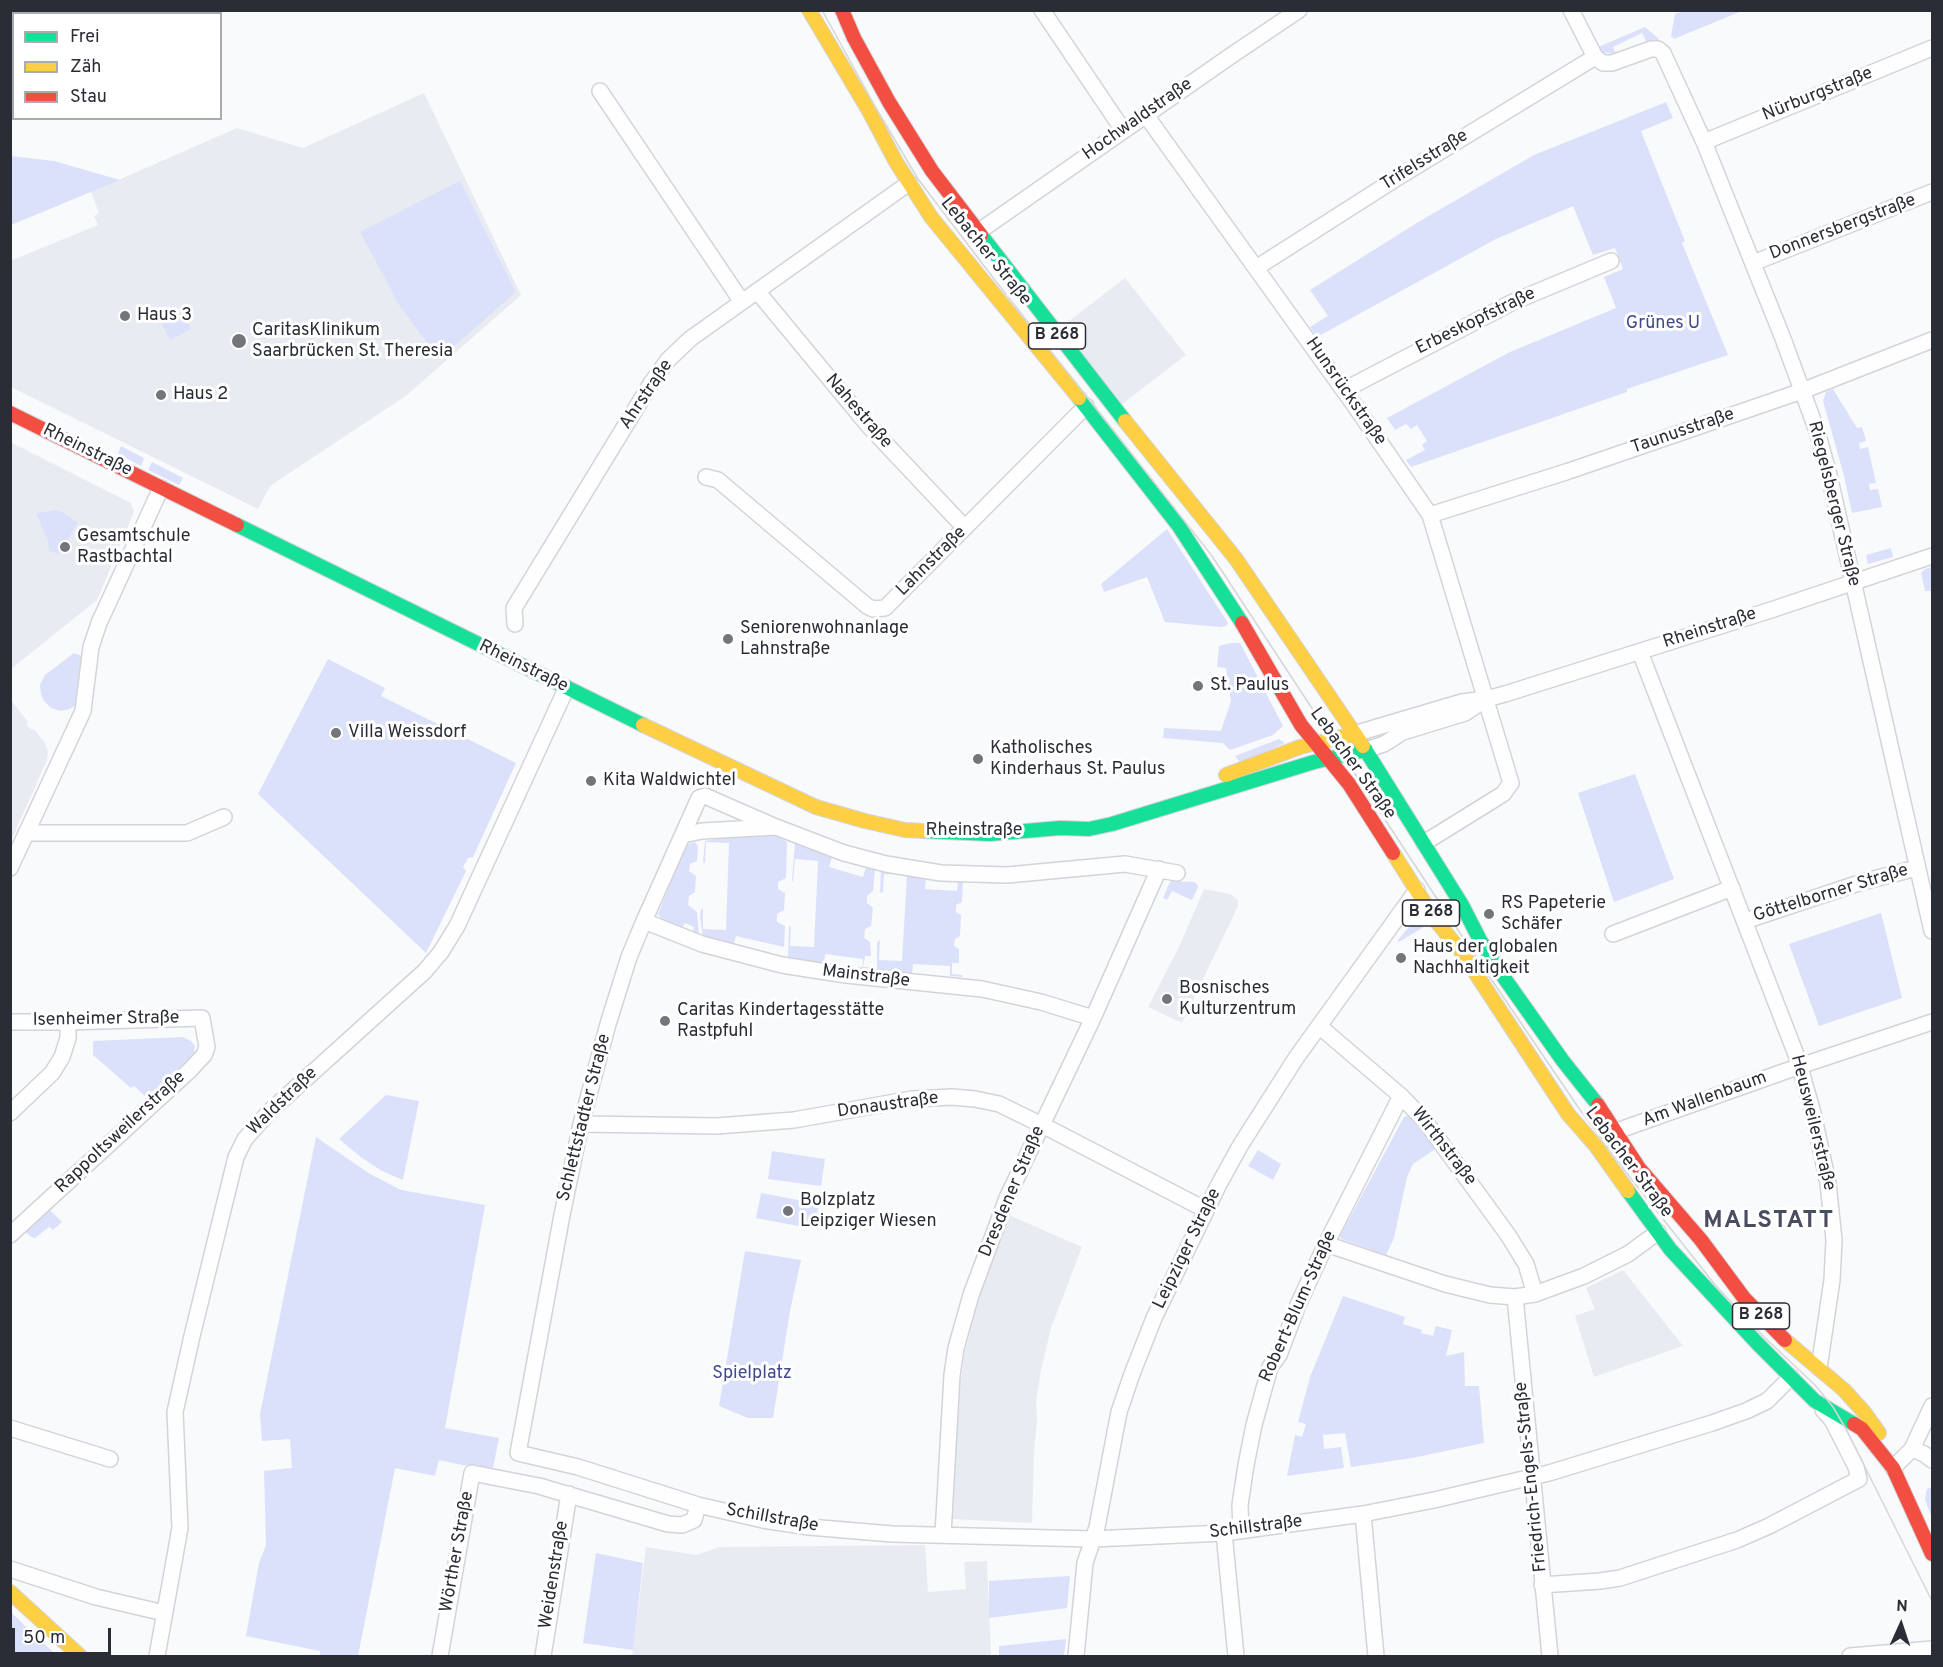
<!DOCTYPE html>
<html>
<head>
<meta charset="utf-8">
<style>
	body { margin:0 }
	#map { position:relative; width:1943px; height:1667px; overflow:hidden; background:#f9fafc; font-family:Overpass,sans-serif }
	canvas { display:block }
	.frame { position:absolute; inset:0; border:12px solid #2b2d36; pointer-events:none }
	.legend { position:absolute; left:12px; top:12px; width:210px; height:108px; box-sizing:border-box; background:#fff; border:2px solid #aaabaf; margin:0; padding:8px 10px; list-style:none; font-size:18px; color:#2b2d36 }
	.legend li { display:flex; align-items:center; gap:12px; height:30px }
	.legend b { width:30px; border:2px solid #aaabaf }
	.north { position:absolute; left:1871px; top:1595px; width:60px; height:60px; -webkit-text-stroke:4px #fff; paint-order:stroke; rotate:3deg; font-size:16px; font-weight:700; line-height:24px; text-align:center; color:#2b2d36 }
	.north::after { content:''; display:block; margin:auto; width:21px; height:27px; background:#2b2d36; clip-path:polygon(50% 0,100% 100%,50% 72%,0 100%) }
	.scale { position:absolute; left:12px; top:1628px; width:99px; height:27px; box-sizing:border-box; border:3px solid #2b2d36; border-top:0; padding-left:8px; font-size:18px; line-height:21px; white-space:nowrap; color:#2b2d36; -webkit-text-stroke:4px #fff; paint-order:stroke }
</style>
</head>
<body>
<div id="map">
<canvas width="1943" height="1667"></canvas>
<div class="frame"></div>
<ul class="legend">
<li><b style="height:8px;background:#16e098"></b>Frei</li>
<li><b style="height:8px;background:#ffcf43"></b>Zäh</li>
<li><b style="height:8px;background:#f24e42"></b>Stau</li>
</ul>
<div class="north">N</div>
<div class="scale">50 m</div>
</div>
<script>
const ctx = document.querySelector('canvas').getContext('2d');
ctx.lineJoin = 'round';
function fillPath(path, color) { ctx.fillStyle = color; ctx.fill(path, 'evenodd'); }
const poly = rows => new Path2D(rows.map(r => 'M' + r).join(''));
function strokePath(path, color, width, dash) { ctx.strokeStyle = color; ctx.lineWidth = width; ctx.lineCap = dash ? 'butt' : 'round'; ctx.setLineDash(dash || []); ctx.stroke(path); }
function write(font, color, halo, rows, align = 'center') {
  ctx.font = font + ' Overpass,sans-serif'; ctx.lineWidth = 6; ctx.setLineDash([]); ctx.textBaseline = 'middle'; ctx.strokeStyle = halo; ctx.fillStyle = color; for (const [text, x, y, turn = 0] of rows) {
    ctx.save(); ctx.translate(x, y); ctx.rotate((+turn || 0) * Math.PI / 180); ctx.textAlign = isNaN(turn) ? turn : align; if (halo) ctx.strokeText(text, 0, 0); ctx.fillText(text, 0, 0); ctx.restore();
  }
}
fillPath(poly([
	[424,93,521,295,407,395,270,486,258,509,11,387,10,261,98,225,94,216,99,213,91,192,237,128,303,148],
	[1125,278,1186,355,1117,408,1056,331],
	[10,442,131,503,134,512,97,600,11,669],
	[11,700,28,722,26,724,32,730,34,729,45,743,48,752,47,760,11,841],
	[1204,889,1230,894,1238,900,1238,906,1182,1023,1148,1007,1180,945],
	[1009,1215,1082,1247,1051,1328,1040,1375,1036,1403,1037,1421,1034,1452,1032,1523,951,1519,959,1392,965,1351,983,1284],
	[1623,1270,1683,1346,1594,1377,1575,1316,1595,1309,1586,1288],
	[925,1545,928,1592,966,1589,964,1562,987,1561,991,1656,632,1656,646,1547,696,1555,720,1547]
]), '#e9ebf3');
fillPath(poly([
	[1683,11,1683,10,1742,11,1674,39,1671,36,1675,14],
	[1645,27,1659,39,1656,43,1646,41,1642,33,1613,47,1616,54,1601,52,1596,48],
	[1666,102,1673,118,1641,131,1685,241,1682,243,1728,355,1627,389,1627,392,1411,467,1406,460,1425,450,1422,445,1427,441,1417,425,1411,429,1406,424,1395,430,1387,418,1510,352,1616,308,1604,277,1623,269,1615,248,1593,255,1573,206,1496,239,1317,337,1310,327,1328,316,1310,290,1420,221,1534,155],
	[11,156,54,161,120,180,11,225],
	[460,181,516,292,439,359,399,305,360,232],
	[182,313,191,329,170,340,162,324],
	[1833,389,1857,428,1862,427,1866,441,1859,443,1860,449,1868,447,1876,483,1869,484,1870,490,1878,489,1882,507,1852,513,1844,476,1823,401,1826,392],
	[121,446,144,458,141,466,118,454],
	[152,462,183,478,179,485,148,470],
	[56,510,64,513,78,523,59,554,49,551,48,541,36,513],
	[1167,529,1228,623,1226,626,1220,627,1165,622,1147,577,1104,592,1101,584],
	[1891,548,1893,557,1868,564,1866,555],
	[1932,567,1932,591,1925,591,1921,573,1925,569],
	[1230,643,1240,643,1283,726,1273,735,1230,750,1223,743,1163,738,1164,728,1221,731,1231,701,1226,668,1217,667,1219,646],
	[74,653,82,656,80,690,76,705,70,709,61,711,51,708,44,701,41,694,40,685,45,675],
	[328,659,385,688,381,696,516,763,473,857,468,858,463,867,466,871,426,953,258,794],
	[1279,739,1285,743,1241,763,1235,756],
	[1635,774,1674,879,1614,902,1578,793],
	[775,835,787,842,786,878,778,882,778,889,785,893,784,910,777,914,777,922,785,926,784,947,736,936,733,947,703,937,700,917,701,910,703,908,703,929,726,930,729,843,706,842,705,863,703,862,705,841,726,837],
	[695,842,698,846,697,861,690,864,689,871,696,876,695,892,689,896,688,905,697,912,699,935,692,933,694,927,685,923,682,928,662,920,658,914,686,845],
	[795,843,832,857,829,867,863,877,866,867,875,869,873,891,867,896,867,903,873,908,871,926,865,929,864,938,870,942,871,956,865,956,863,967,872,967,869,971,862,970,863,959,825,954,824,965,788,959,789,927,791,926,790,946,814,947,818,861,795,859,793,882,792,880],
	[881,870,926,878,925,889,957,891,958,881,963,882,962,902,956,905,956,912,961,915,960,936,955,939,954,946,959,949,959,963,952,963,952,974,962,975,962,977,950,976,950,966,913,964,912,974,877,972,877,942,880,940,879,960,902,961,907,875,884,874,883,893,880,892],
	[1173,881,1194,882,1197,884,1198,887,1192,900,1172,891,1167,900,1163,898,1170,882],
	[1881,913,1902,998,1819,1026,1789,944],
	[1415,920,1420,920,1427,925,1399,942,1397,941],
	[183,1037,191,1041,195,1046,193,1055,147,1098,134,1086,131,1088,93,1055,93,1041],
	[386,1095,419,1101,403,1180,382,1171,362,1158,339,1139],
	[1408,1115,1437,1148,1413,1164,1407,1177,1394,1238,1386,1255,1341,1239,1340,1236,1404,1117],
	[316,1137,370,1174,401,1190,485,1205,445,1428,499,1438,493,1468,462,1465,439,1460,435,1476,395,1468,358,1656,320,1656,320,1651,246,1636,259,1563,266,1545,264,1471,292,1468,290,1439,262,1441,260,1414],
	[1258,1150,1281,1164,1273,1180,1248,1166],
	[772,1151,825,1159,821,1186,768,1179],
	[761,1193,819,1204,814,1229,756,1218],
	[50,1210,62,1222,53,1230,49,1227,35,1238,31,1237,26,1232],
	[745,1251,801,1260,790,1311,773,1418,748,1418,719,1406],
	[1343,1296,1405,1317,1403,1324,1422,1330,1421,1333,1433,1336,1436,1326,1452,1330,1446,1356,1464,1352,1465,1386,1479,1386,1484,1443,1412,1458,1351,1467,1345,1433,1323,1435,1324,1449,1341,1447,1344,1468,1287,1476,1295,1435,1302,1437,1306,1424,1298,1422,1310,1377],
	[1932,1487,1932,1519,1925,1499,1927,1489],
	[596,1553,643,1563,633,1650,583,1643],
	[1070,1576,1067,1608,989,1618,989,1581],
	[10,1611,34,1635,58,1656,16,1656,11,1651],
	[1066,1639,1064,1656,999,1656,999,1646]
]), '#dbe1fb');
const street = poly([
	[1042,10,1123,130],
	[1571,10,1595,57,1603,63,1612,63,1651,49,1658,49,1663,53,1704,142,1782,336,1817,431,1829,475,1932,931],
	[174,14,181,10],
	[10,77,14,76],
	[600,91,742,302],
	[1145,114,1355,406,1430,515,1511,783,1503,794,1424,843],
	[1704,142,1932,48],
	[978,232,1232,55,1299,10],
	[1753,263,1932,192],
	[1256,268,1397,178,1595,57],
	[757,291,867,424,965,528],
	[1344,390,1513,302,1611,261],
	[706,477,718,480,867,606,873,609,885,608,1086,406],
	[1430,515,1569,471,1802,391,1932,340],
	[515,624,514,608,652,382,668,360,690,339,909,183],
	[1640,652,1797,1057,1813,1113,1828,1183,1834,1240,1832,1280,1819,1368],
	[1354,734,1462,702,1486,699,1505,694,1771,610,1932,556],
	[1366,750,1384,744,1403,732,1465,713,1483,701],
	[776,827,705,796,699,798,644,921,629,957,608,1024,581,1124,562,1215,518,1453,578,1467,698,1505,763,1520,809,1527,892,1534,1093,1539,1224,1533,1363,1514,1434,1500,1549,1473,1712,1423,1746,1411,1767,1401,1791,1377],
	[26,833,187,833,224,817],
	[683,835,702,831,776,827,844,853,886,864,941,873,1007,875,1125,864,1177,873],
	[10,868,83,711,91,647,99,623,161,488],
	[644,921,702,944,782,965,846,975,982,989,1041,1002,1093,1018],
	[1745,921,1862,882,1917,868],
	[1613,934,1732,888],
	[10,1022,68,1022,202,1018,207,1047,204,1055,190,1070,10,1235],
	[1319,1026,1401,1096,1425,1121,1508,1235,1526,1264,1535,1294],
	[10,1113,52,1073,62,1057,68,1038,68,1022],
	[581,1124,717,1126,794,1120,912,1099,952,1097,975,1099,999,1104,1050,1129,1206,1210],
	[1614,1132,1800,1066,1932,1022],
	[1326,1244,1445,1284,1490,1295,1515,1297,1535,1294,1584,1276,1628,1254,1658,1232],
	[1515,1297,1550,1656],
	[10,1428,110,1459],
	[1912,1449,1932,1406],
	[1893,1468,1912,1449,1924,1454,1932,1460],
	[1363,1514,1376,1656],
	[1241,1531,1240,1505,1246,1465,1254,1425,1270,1367,1279,1355,1298,1305,1326,1244,1401,1096],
	[1224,1533,1236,1656],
	[943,1535,952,1375,956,1348,971,1295,1007,1198,1093,1018,1159,869],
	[10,1569,96,1597,164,1613],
	[1542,1585,1600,1581,1620,1578,1737,1540,1769,1526,1859,1479,1856,1467,1832,1420,1823,1410],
	[157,1656,180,1528,175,1412,192,1336,236,1157,245,1139,269,1112,425,971,441,952,457,926,566,689],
	[440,1656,472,1473,539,1486,668,1524,682,1525,694,1520,698,1505],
	[543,1656,569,1494],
	[1076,1656,1085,1563,1097,1527,1119,1412,1132,1374,1154,1318,1218,1186,1240,1146,1296,1058,1417,890],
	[1850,1656,1932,1649]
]);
const fast = poly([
	[981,235,1125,421],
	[1079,398,1178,525,1242,623],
	[237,525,643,725],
	[1363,746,1462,905,1480,940,1505,979,1563,1061,1598,1105],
	[923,831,990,834,1060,828,1089,829,1112,824,1314,762,1366,750],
	[1628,1191,1670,1249,1757,1343,1815,1401,1854,1424]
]);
const slow = poly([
	[809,10,869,111,896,162,931,217,1079,398],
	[1125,421,1236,559,1363,746],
	[643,725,816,807,865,821,905,830,923,831],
	[1226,775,1300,747,1354,734],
	[1393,853,1436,921,1461,951,1568,1114,1596,1146,1628,1191],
	[1785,1340,1844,1390,1864,1412,1879,1433],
	[10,1592,80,1656]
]);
const jam = poly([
	[842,10,854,38,889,102,932,171,981,235],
	[10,413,237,525],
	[1242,623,1301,725,1349,784,1393,853],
	[1598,1105,1639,1168,1701,1240,1744,1298,1785,1340],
	[1854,1424,1862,1429,1893,1468,1932,1554]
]);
strokePath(street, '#d3d4da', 18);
strokePath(fast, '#d3d4da', 16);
strokePath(slow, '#d3d4da', 16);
strokePath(jam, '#d3d4da', 16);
strokePath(street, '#fefeff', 15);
strokePath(fast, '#16e098', 14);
strokePath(slow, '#ffcf43', 14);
strokePath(jam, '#f24e42', 14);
strokePath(poly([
	[822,10,876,108,918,179,994,279,1212,556,1447,914,1578,1107,1629,1176,1716,1286,1764,1337,1815,1385,1833,1407,1846,1429,1932,1601]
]), '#d6d6d7', 1.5);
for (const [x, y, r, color] of [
	[125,316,6,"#73757b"],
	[239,341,8,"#73757b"],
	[161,395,6,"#73757b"],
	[65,547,6,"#73757b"],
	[728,639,6,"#73757b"],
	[1198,686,6,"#73757b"],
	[336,733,6,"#73757b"],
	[978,759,6,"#73757b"],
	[591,781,6,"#73757b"],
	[1489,914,6,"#73757b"],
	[1401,958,6,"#73757b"],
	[1167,999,6,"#73757b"],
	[665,1021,6,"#73757b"],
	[788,1211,6,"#73757b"]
]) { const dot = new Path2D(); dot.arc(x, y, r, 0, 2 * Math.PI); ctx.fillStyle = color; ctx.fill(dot); strokePath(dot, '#fff', 2); }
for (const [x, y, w] of [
	[1057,336,57],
	[1431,913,57],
	[1761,1316,57]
]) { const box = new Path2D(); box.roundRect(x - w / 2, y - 13, w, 26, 4.5); ctx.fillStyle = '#fff'; ctx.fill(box); strokePath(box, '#2b2d36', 1.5); }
write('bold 16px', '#2b2d36', null, [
	["B 268",1057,336],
	["B 268",1431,913],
	["B 268",1761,1316]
]);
write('18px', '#2b2d36', '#fff', [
	["Nürburgstraße",1818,95,-22],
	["Hochwaldstraße",1138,120,-35],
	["Trifelsstraße",1425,161,-32],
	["Donnersbergstraße",1843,228,-21],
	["Lebacher Straße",985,252,51],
	["Erbeskopfstraße",1476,322,-26],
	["Hunsrückstraße",1345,392,55],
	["Ahrstraße",647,395,-56],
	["Nahestraße",858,412,49],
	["Taunusstraße",1683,432,-19],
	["Rheinstraße",87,451,26],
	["Riegelsberger Straße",1833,504,76],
	["Lahnstraße",932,562,-45],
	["Rheinstraße",1710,629,-18],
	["Rheinstraße",523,667,26],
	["Lebacher Straße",1352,764,54],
	["Rheinstraße",974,831],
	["Göttelborner Straße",1831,894,-17],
	["Mainstraße",866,977,7],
	["Isenheimer Straße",106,1020,-1],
	["Am Wallenbaum",1705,1100,-20],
	["Waldstraße",283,1102,-44],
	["Donaustraße",888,1106,-8],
	["Schlettstadter Straße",585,1118,-76],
	["Heusweilerstraße",1812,1123,76],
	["Rappoltsweilerstraße",121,1133,-43],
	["Wirthstraße",1443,1147,52],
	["Lebacher Straße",1628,1163,53],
	["Dresdener Straße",1013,1192,-67],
	["Leipziger Straße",1188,1249,-64],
	["Robert-Blum-Straße",1299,1307,-66],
	["Friedrich-Engels-Straße",1532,1477,-96],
	["Schillstraße",772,1519,10],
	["Schillstraße",1256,1528,-7],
	["Wörther Straße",458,1552,-80],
	["Weidenstraße",555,1575,-81]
]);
write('18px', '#2b2d36', '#fff', [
	["Haus 3",137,316],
	["CaritasKlinikum",252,331],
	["Saarbrücken St. Theresia",252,352],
	["Haus 2",173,395],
	["Gesamtschule",77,537],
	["Rastbachtal",77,558],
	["Seniorenwohnanlage",740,629],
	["Lahnstraße",740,650],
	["St. Paulus",1210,686],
	["Villa Weissdorf",348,733],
	["Katholisches",990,749],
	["Kinderhaus St. Paulus",990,770],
	["Kita Waldwichtel",603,781],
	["RS Papeterie",1501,904],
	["Schäfer",1501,925],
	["Haus der globalen",1413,948],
	["Nachhaltigkeit",1413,969],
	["Bosnisches",1179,989],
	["Kulturzentrum",1179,1010],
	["Caritas Kindertagesstätte",677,1011],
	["Rastpfuhl",677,1032],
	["Bolzplatz",800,1201],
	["Leipziger Wiesen",800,1222]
], 'left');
write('18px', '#41498d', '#fff', [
	["Grünes U",1663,324],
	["Spielplatz",752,1374]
]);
ctx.letterSpacing = '1.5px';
write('bold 24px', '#494d60', '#fff', [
	["MALSTATT",1769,1222]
]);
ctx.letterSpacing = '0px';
</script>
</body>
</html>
